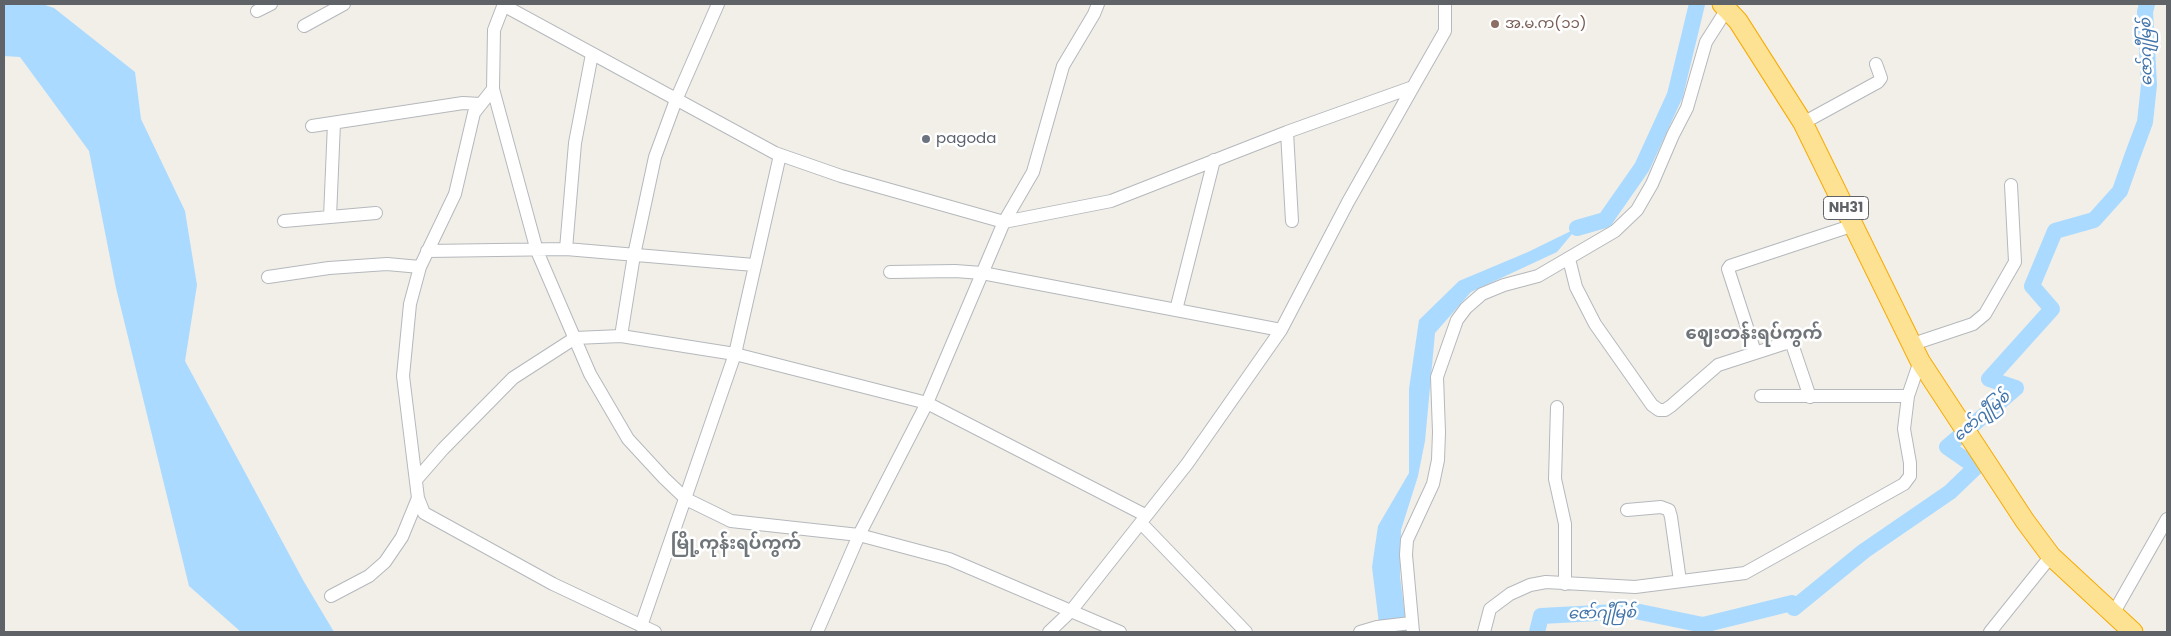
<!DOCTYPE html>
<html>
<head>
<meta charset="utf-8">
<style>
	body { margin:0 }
	#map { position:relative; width:2171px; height:636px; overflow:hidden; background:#f1efe8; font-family:Poppins,sans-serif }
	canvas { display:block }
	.frame { position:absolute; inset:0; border:5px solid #5f6368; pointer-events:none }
</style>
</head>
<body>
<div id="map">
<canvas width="2171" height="636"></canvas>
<div class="frame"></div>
</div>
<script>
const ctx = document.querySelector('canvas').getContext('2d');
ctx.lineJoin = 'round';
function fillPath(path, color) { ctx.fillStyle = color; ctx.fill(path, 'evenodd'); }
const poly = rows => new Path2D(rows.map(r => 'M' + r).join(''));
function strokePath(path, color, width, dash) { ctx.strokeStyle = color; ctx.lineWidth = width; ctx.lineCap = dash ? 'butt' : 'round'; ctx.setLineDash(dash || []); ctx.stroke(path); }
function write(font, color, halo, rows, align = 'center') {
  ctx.font = font + ' Poppins,"Noto Sans Myanmar",sans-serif'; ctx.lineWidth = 5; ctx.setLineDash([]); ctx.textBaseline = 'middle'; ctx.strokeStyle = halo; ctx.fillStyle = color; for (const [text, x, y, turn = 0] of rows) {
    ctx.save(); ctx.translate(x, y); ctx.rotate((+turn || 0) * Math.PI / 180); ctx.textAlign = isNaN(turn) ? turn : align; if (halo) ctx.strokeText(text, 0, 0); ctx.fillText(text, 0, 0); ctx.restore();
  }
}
fillPath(poly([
	[4,4,42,4,54,8,135,72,141,119,185,211,197,285,185,361,303,580,334,632,241,632,189,586,116,288,89,151,20,57,4,56],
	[1577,228,1557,252,1471,292,1435,333,1425,441,1418,476,1401,530,1400,576,1407,632,1380,632,1372,567,1378,526,1409,473,1409,389,1419,320,1459,281,1528,252]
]), '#aadaff');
strokePath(poly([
	[1577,228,1605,220,1642,167,1675,95,1697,4],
	[1537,632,1541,616,1635,611,1703,625,1792,603,1794,608,1864,551,1950,492,1976,467,1947,447,2016,388,1989,379,2052,309,2032,286,2055,231,2094,220,2120,191,2132,157,2145,122,2149,85,2145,12,2147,4]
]), '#aadaff', 16);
const minor = poly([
	[504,4,494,30,493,89,537,251,590,374,628,439,664,478,686,499,731,521,859,535,949,559,1120,632],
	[503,5,775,153,841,176,1004,222,1111,201,1287,132,1413,87,1445,31,1445,4],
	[257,11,271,4],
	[304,26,344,4],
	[493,89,474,113,455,194,420,267,410,304,403,376,418,498,424,513,553,584,655,632],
	[1803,123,1878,82,1881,78,1876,64],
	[312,126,463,103,480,104],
	[1287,132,1292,221],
	[330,217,334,123],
	[284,221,376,213],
	[566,249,575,143,592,54],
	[427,251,566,249,754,265],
	[1569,259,1576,287,1595,324,1652,405,1659,410,1665,410,1671,406,1718,365,1786,343,1791,344,1793,347,1810,397],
	[890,272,955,271,982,273,1281,330],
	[268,277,329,268,387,264,420,267],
	[1176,310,1214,160],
	[621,336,634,255,655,157,676,100,718,4],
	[1913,344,1973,324,1985,314,2015,262,2011,185],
	[1755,352,1728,269,1730,266,1854,225],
	[1761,396,1908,396],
	[1557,407,1555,479,1565,524,1565,584],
	[416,480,443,449,513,378,575,338,621,336,735,354,927,403,1145,515],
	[1627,510,1661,507,1669,510,1671,517,1680,581],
	[1141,523,1246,632],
	[331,596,369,576,385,562,402,537,418,498],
	[2113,614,2167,519],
	[641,626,735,354,780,155],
	[817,632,859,535,927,403,1004,222,1033,172,1063,66,1094,14,1098,4],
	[1049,632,1071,611,1187,464,1281,330,1348,202,1413,87],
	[1360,632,1377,627,1411,623],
	[1413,632,1406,555,1407,540,1433,484,1438,460,1439,432,1437,377,1457,320,1466,308,1482,294,1504,285,1538,276,1615,231,1637,210,1652,184,1673,135,1687,108,1706,42,1727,9],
	[1484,632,1490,609,1510,594,1530,585,1546,582,1635,587,1745,573,1904,484,1910,476,1910,463,1904,429,1908,396,1920,361],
	[1990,632,2051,556]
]);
const highway = poly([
	[1722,4,1738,21,1803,123,1920,361,2025,521,2051,556,2133,632]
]);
strokePath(minor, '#b5b8bc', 14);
strokePath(highway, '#f9ab00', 21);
strokePath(minor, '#fff', 12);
strokePath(highway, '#fde293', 19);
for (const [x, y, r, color] of [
	[1495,24,5,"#8d6e63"],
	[926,139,5,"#6b7280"]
]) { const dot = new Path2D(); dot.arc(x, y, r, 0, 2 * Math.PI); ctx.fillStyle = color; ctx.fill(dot); strokePath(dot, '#fff', 2); }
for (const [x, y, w] of [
	[1846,208,45]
]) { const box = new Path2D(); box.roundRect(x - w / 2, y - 11.5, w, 23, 4); ctx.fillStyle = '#fff'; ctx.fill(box); strokePath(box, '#5f6368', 1); }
write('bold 14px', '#5f6368', null, [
	["NH31",1846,208]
]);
write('15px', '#785e54', '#fff', [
	["အ.မ.က(၁၁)",1505,24]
], 'left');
write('15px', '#5b616d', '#fff', [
	["pagoda",936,139]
], 'left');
write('italic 16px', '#4174aa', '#fff', [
	["ဇော်ဂျီမြစ်",2147,52,-91],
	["ဇော်ဂျီမြစ်",1982,417,-40],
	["ဇော်ဂျီမြစ်",1602,614,-1]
]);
write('bold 18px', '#70757a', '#fff', [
	["ဈေးတန်းရပ်ကွက်",1754,334],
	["မြို့ကုန်းရပ်ကွက်",736,544]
]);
</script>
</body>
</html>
